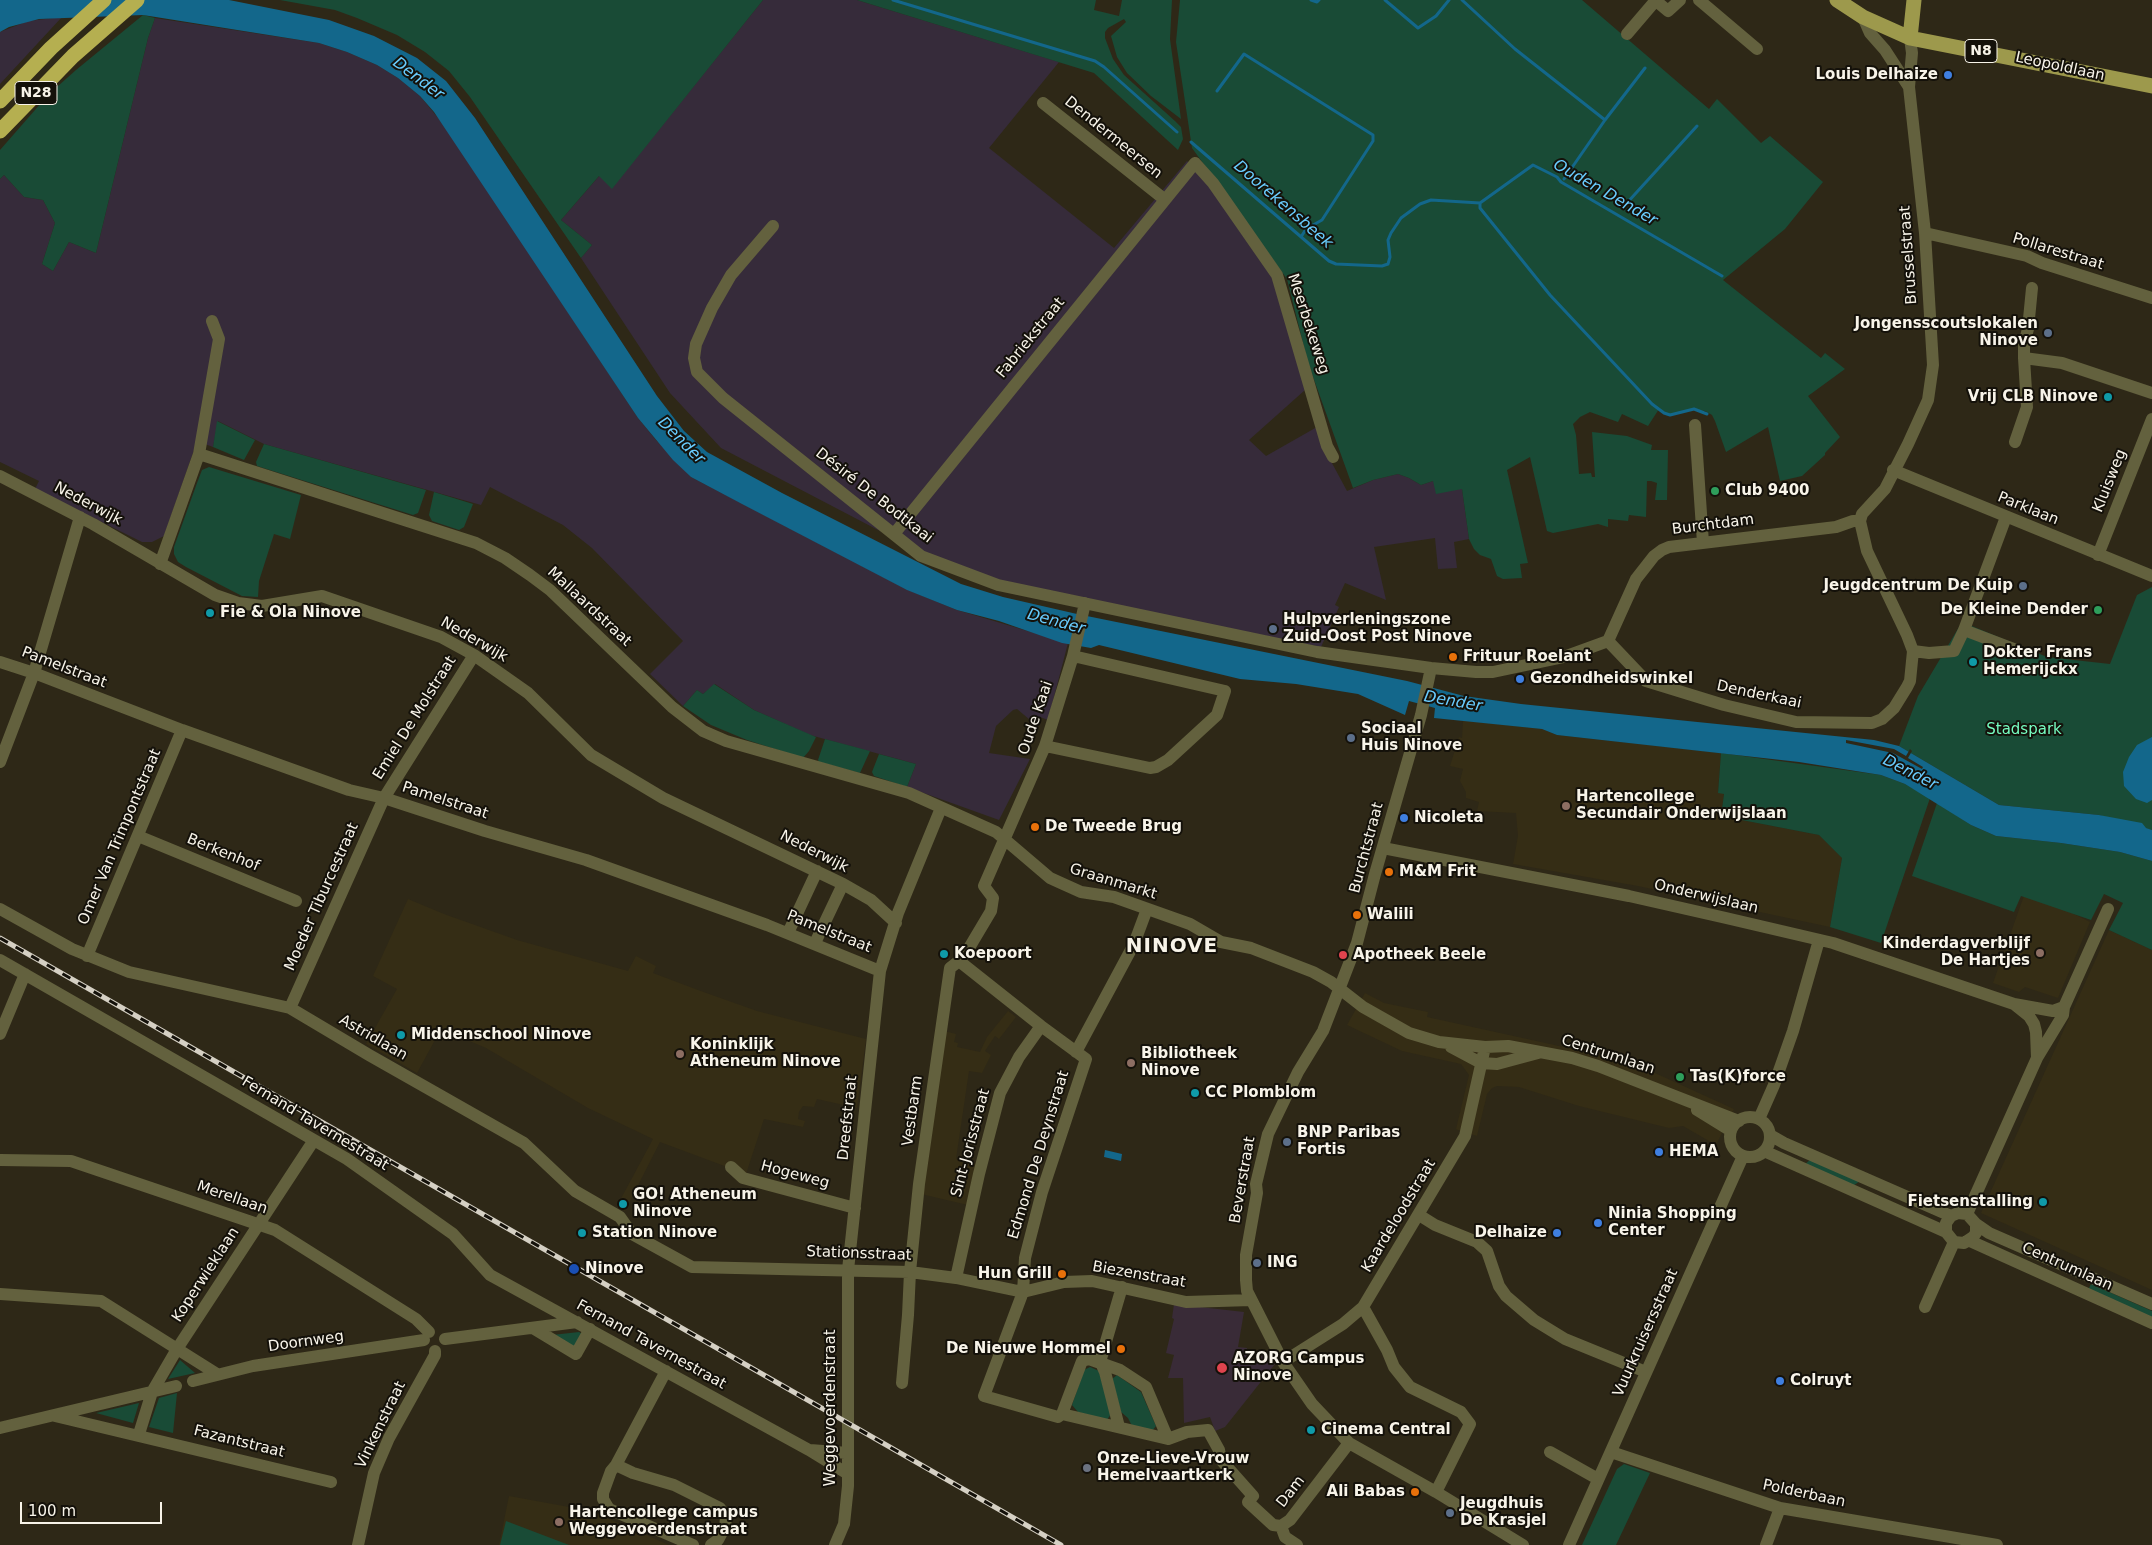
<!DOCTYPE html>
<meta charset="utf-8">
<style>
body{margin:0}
#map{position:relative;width:2152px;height:1545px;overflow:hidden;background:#2e2817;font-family:"DejaVu Sans",sans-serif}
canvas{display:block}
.scale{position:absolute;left:20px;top:1502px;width:142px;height:22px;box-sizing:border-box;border:2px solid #f8f4e9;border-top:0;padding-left:6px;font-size:15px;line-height:18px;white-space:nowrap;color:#f8f4e9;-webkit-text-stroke:4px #14110a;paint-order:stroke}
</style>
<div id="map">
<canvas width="2152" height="1545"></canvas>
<div class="scale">100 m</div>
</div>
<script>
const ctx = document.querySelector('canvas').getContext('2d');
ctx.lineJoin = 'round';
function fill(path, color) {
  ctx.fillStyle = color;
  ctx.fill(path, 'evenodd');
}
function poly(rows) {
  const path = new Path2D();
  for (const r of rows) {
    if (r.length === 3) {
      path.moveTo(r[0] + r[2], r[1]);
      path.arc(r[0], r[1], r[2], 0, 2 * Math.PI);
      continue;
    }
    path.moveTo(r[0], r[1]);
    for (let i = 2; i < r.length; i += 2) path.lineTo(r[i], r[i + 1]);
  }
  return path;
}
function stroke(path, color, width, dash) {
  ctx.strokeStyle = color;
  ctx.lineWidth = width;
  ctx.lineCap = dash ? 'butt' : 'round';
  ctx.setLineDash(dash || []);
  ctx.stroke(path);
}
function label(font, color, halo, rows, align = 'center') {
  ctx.font = font + ' "DejaVu Sans",sans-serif';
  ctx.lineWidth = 4;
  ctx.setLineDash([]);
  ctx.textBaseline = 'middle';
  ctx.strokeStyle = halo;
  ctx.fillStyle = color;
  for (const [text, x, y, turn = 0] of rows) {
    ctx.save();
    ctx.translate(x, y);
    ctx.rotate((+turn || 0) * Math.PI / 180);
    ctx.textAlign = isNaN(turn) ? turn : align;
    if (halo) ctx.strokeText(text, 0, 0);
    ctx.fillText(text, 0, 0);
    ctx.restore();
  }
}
fill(poly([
 [1463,720,1542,729,1557,735,1721,753,1718,792,1724,793,1721,816,1819,835,1842,858,1830,927,1638,886,1513,864,1518,836,1516,813,1477,811,1479,802,1466,798,1466,792,1460,781,1463,769,1450,766,1459,737,1462,738],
 [2026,890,2090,922,2058,998,2025,987,2019,992,1993,983],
 [408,899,444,914,517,940,628,971,636,956,656,966,653,973,698,990,757,1011,866,1039,857,1108,817,1099,814,1107,803,1106,799,1112,798,1119,805,1121,803,1127,764,1119,746,1174,660,1142,625,1211,617,1206,653,1139,588,1108,486,1048,441,1029,417,1073,366,1044,397,989,373,976],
 [2109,930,2152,950,2152,1290,1981,1213],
 [1365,993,1384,1003,1428,1012,1427,1017,1591,1053,1655,1073,1734,1109,1716,1145,1683,1126,1669,1128,1579,1106,1519,1087,1497,1086,1492,1088,1487,1094,1477,1136,1458,1130,1456,1129,1469,1075,1461,1064,1402,1051,1347,1025],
 [1008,1011,1016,1017,999,1039,995,1036,985,1051,991,1055,982,1073,969,1071,956,1159,977,1164,968,1205,921,1194,944,1031,956,1034,954,1042,958,1043,957,1047,980,1052,987,1037],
 [509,1496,591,1511,669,1545,499,1545]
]), '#352d15');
fill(poly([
 [763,0,857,0,1059,62,989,148,1114,248,1187,161,1205,180,1275,281,1305,390,1249,440,1266,456,1317,427,1326,452,1347,491,1373,480,1398,474,1409,478,1421,485,1433,481,1462,489,1469,539,1454,542,1457,568,1438,569,1435,538,1374,547,1386,600,1345,583,1335,605,1339,607,1321,647,1001,583,941,561,878,530,721,448,670,393,581,258,592,245,561,220,600,175,612,188],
 [62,17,0,84,0,32,28,21],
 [155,18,319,43,347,52,377,65,398,78,420,96,448,130,638,418,656,440,691,477,908,590,957,610,1068,643,1048,720,1040,717,1036,725,1017,709,1013,710,996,726,989,753,1030,759,999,820,907,787,916,764,810,735,754,710,715,684,703,694,697,690,683,706,650,674,683,641,592,548,563,525,490,487,481,505,264,444,218,421,213,447,202,443,194,450,164,536,152,542,142,542,35,489,39,481,0,462,0,179,4,175,24,197,43,200,55,223,42,264,53,271,69,242,96,253,148,38]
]), '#362b3a');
fill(poly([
 [1174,1304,1244,1312,1238,1347,1247,1348,1247,1358,1252,1359,1251,1364,1253,1365,1266,1351,1275,1364,1225,1427,1215,1431,1210,1417,1184,1423,1183,1378,1168,1378,1174,1355,1166,1353,1174,1319,1172,1318]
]), '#392b37');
fill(poly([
 [280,0,763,0,612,189,599,176,561,220,592,245,581,258,470,97,449,71,425,52,397,35,357,18,335,10],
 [857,0,1096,0,1094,10,1119,16,1122,0,1172,0,1170,39,1181,119,1151,96,1127,73,1117,57,1111,36,1126,22,1124,19,1108,28,1105,32,1105,38,1113,59,1124,75,1175,121,1181,127,1183,139,1178,150,1094,73],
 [1180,0,1582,0,1709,109,1717,99,1761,143,1770,136,1823,182,1785,229,1723,280,1821,358,1825,353,1845,369,1808,396,1840,437,1825,453,1825,455,1802,476,1780,481,1768,427,1726,452,1715,421,1712,415,1705,411,1694,410,1673,415,1666,414,1659,409,1648,426,1622,414,1618,422,1590,412,1580,417,1573,424,1576,435,1579,474,1591,473,1592,477,1595,477,1592,432,1627,436,1652,445,1651,450,1668,450,1667,500,1655,500,1657,483,1651,481,1647,481,1646,517,1629,515,1628,521,1608,519,1608,527,1598,524,1553,533,1547,531,1530,457,1507,470,1528,563,1520,564,1522,578,1503,579,1497,576,1491,559,1480,555,1474,549,1469,539,1462,489,1436,494,1433,481,1421,485,1409,478,1398,474,1373,480,1353,488,1308,363,1287,279,1192,148,1176,42],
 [143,15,155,18,148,38,96,253,69,242,53,271,42,264,55,223,43,200,24,197,4,175,0,179,0,150,49,94,76,70],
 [217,421,255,440,244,460,213,447],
 [264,444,426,490,418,513,413,515,257,466,256,462],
 [209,467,301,495,290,539,274,534,259,581,258,597,242,596,186,567,178,562,174,554,174,547,197,483,202,470],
 [434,492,473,504,464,527,459,530,432,521,429,515],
 [2152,587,2152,830,2099,815,1999,805,1899,746,1918,696,1962,622,2047,657,2110,664,2137,595],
 [714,684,754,710,816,737,809,751,803,758,747,740,711,725,683,706,697,690,703,694],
 [825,739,870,751,860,773,819,762,818,760],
 [1721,753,1881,775,1905,784,1930,798,1881,943,1830,927,1842,858,1819,835,1721,816,1724,794,1718,793],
 [879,754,916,764,907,787,874,776,872,772],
 [1937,803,1971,825,1996,836,2061,843,2120,852,2152,861,2152,950,2109,930,2123,903,2104,894,2091,920,2021,896,2014,912,1912,876],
 [1811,1159,1860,1181,1853,1186,1804,1165],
 [2091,1284,2152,1311,2152,1319,2088,1290],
 [579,1332,582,1334,574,1348,552,1335],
 [180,1360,195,1373,168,1379],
 [1090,1367,1099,1371,1111,1414,1107,1420,1078,1412,1072,1405,1084,1370],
 [1117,1375,1141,1392,1156,1426,1152,1431,1132,1426,1128,1418,1121,1412,1112,1379],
 [177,1393,173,1433,149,1427,159,1398],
 [139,1403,133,1423,96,1413],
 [1624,1464,1650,1473,1616,1545,1582,1545,1617,1469],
 [506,1521,569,1545,500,1545]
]), '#194b36');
fill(poly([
 [0,0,229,0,329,20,374,36,417,58,446,81,475,118,657,396,684,431,707,452,782,493,961,584,1003,597,1077,614,1407,681,1464,696,1521,704,1874,740,1899,746,1999,805,2099,815,2142,823,2146,828,2152,830,2152,861,2120,852,2061,843,1996,836,1971,825,1905,784,1881,775,1799,762,1557,735,1542,729,1434,718,1435,708,1409,701,1405,715,1358,694,1296,684,1240,679,1099,645,1091,648,1062,643,999,621,957,610,907,590,742,504,691,477,673,460,638,418,434,112,420,96,398,78,377,65,347,52,319,43,143,15,39,19,9,27,0,32],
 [2152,737,2152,800,2147,803,2136,799,2124,786,2123,772,2129,757,2137,745],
 [1105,1150,1122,1154,1121,1161,1104,1157]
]), '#13678b');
fill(poly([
 [1846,740,1894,749,1906,756,1910,749,1912,751,1908,758,1923,767,1922,769,1893,753,1846,743]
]), '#2e2817');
stroke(poly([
 [893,0,1095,61,1104,67,1177,132],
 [1311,0,1317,2,1319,0],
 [1385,0,1418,28,1436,16,1449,0],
 [1462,0,1515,49,1605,120],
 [1217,91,1244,54,1373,135,1373,141,1322,220,1306,229,1301,237],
 [1191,142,1329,261,1336,264,1382,266,1388,264,1390,257,1388,240,1391,233,1401,218,1420,204,1431,200,1480,203,1533,165,1557,177,1561,182,1722,276],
 [1564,179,1605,120,1645,68],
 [1480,203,1480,208,1550,295,1652,404,1664,413,1670,415,1694,409,1707,414],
 [1626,204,1697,126]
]), '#13678b', 3);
stroke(poly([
 [1655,0,1668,11,1680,0],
 [1699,0,1757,49],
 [1863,17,1870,33,1885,50,1909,87],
 [1627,34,1656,0],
 [1043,103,1164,199],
 [773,226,731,275,712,308,696,344,694,358,697,372,723,398,921,556,998,585,1317,652,1431,668,1476,672,1493,672,1564,657,1608,641,1636,579,1654,556,1662,550,1669,547,1836,527,1853,521,1860,521],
 [1925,233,2027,256,2042,263,2152,298],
 [2024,358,2024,344,2028,329,2032,288],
 [1695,425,1703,543],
 [2015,442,2027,407,2024,358,2062,363,2152,393],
 [199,454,219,339,212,321],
 [1893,470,2152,576],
 [0,476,93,524,215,595,238,603,262,606,322,596,441,637,474,655,528,693,591,755,663,798,843,884,871,900,896,923],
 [1860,521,1862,514,1885,489,1908,444,1928,400,1933,365,1925,233,1909,87,1912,53,1910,38],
 [894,534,1195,163,1213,183,1277,275,1327,446,1333,457],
 [2098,555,2152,419],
 [160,564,199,454,476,543,505,558,530,575,550,590,672,707,703,731,726,741,909,793,996,832,1050,878,1061,883,1081,892,1114,897,1190,924,1221,942,1251,948,1313,972,1331,982,1363,1007,1409,1033,1439,1042,1485,1047,1508,1046,1572,1058,1598,1066,1739,1121],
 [1964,630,2014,649],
 [1608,641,1646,681,1724,705,1796,722,1872,723,1882,719,1894,708,1907,687,1910,681,1913,651,1907,635,1867,551,1860,521],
 [1913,651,1929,653,1954,651,1964,630,2006,517],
 [0,662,34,673,182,730,349,790,384,798,485,831,586,860,767,925,880,971],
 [1431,668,1421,715,1375,874,1357,943,1323,1031,1298,1072,1268,1134,1256,1184,1257,1193,1246,1255,1246,1280,1247,1291,1283,1362,1312,1404,1349,1443,1436,1492,1523,1545],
 [1045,746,1150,768,1156,767,1168,760,1217,715,1225,691,1073,656],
 [0,762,34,673,80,517],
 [138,836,296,901],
 [1383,848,1629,896,1726,918,1833,943,2014,1004,2053,1011,2064,1007],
 [0,909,72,949,129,972,290,1008,369,1055,524,1143,575,1191,620,1217,632,1234,692,1267,910,1272,956,1278,1023,1292,1064,1282,1092,1281,1186,1302,1251,1300],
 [788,933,817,871],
 [815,943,843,884],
 [87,956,182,730],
 [0,960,347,1159,453,1234,490,1275,809,1450,848,1474],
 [959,961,1041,1026,1086,1059,1042,1192,1025,1258,1023,1292,984,1396,1058,1417,1062,1414],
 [290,1008,384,798,474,655],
 [0,1034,25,974],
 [1451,1047,1481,1063,1497,1064,1538,1053],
 [1076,1052,1134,944,1147,909],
 [2037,1058,2063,1015,2064,1007,2108,909],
 [1697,1110,1731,1131],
 [1750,1137,20],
 [1759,1119,1774,1085,1793,1031,1819,940],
 [1770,1135,1784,1143,1951,1216],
 [1764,1151,1946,1232],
 [0,1160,71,1161,275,1230,416,1319,429,1332],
 [731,1167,743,1178,855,1208],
 [1967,1214,2037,1058,2036,1032,2034,1024,2029,1016,2014,1004],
 [1419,1215,1435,1225,1477,1242,1487,1251,1499,1286,1506,1296,1534,1320,1565,1339,1646,1372],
 [1976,1224,1976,1233,1973,1237,1964,1243,1954,1242,1946,1232,1946,1223,1951,1216,1958,1213,1967,1214,1976,1224,1989,1233,2152,1304],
 [1970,1241,2152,1323],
 [956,1278,979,1174,1000,1093,1019,1057,1041,1026],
 [0,1294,101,1301,217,1374],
 [1363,1307,1387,1350,1394,1367,1410,1387,1461,1412,1470,1424,1436,1492],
 [1925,1307,1954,1242],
 [533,1328,576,1354,590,1329],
 [445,1339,577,1322],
 [1100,1362,1122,1287],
 [1283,1362,1343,1324,1363,1307,1465,1136,1485,1047],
 [1101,1363,1105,1372,1119,1427],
 [666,1371,616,1465,611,1471,603,1493,603,1499,609,1509,693,1545],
 [193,1381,253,1366,424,1340],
 [902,1383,908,1315,910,1272,919,1184,950,968,959,961,969,948,991,911,993,898,984,886,1045,746,1073,656,1085,603],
 [1062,1414,1168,1439,1187,1432,1208,1430,1219,1450,1221,1460,1253,1496,1248,1502,1273,1525,1281,1526,1290,1520,1349,1443],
 [1062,1414,1082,1361,1089,1359,1120,1370,1146,1387,1168,1439],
 [55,1416,331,1482],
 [0,1428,176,1386],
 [139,1434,152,1392,177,1349,314,1140],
 [810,1450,848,1453],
 [1550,1452,1598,1479],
 [1611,1452,1780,1508,1997,1545],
 [616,1465,633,1473,674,1485,720,1508,726,1518,725,1527,718,1540,711,1545],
 [1281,1526,1285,1537,1297,1545],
 [358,1545,374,1473,389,1438,435,1355,435,1351],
 [835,1545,844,1524,848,1486,848,1270,880,971,898,913,941,808],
 [1569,1545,1743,1156],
 [1766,1545,1780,1508]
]), '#63613e', 12);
stroke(poly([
 [1837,0,1863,17,1910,38,2152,86],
 [1910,38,1914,0]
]), '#9d994c', 15);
stroke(poly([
 [0,101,51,48,104,0],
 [0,131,73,56,137,0]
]), '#b5af50', 15);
const rail = poly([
 [0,938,1061,1545]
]);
stroke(rail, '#d5d0c4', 5);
stroke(rail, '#14110a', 3, [9]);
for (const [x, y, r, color] of [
 [1948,75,5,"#3f7fe0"],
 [2048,333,5,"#5c6f8a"],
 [2108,397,5,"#0f9aa8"],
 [1715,491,5,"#2e9e5b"],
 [2023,586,5,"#5c6f8a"],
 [2098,610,5,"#2e9e5b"],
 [210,613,5,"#0f9aa8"],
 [1273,629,5,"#5c6f8a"],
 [1453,657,5,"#e8710a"],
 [1973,662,5,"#0f9aa8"],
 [1520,679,5,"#3f7fe0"],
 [1351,738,5,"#5c6f8a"],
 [1566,806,5,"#8d6e63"],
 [1404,818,5,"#3f7fe0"],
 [1035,827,5,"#e8710a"],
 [1389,872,5,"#e8710a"],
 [1357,915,5,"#e8710a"],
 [2040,953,5,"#8d6e63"],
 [944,954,5,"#0f9aa8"],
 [1343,955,5,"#e0444e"],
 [401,1035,5,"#0f9aa8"],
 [680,1054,5,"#8d6e63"],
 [1131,1063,5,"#8d6e63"],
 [1680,1077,5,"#2e9e5b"],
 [1195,1093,5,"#0f9aa8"],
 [1287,1142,5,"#5c6f8a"],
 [1659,1152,5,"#3f7fe0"],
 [2043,1202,5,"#0f9aa8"],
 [623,1204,5,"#0f9aa8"],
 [1598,1223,5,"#3f7fe0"],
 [582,1233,5,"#0f9aa8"],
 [1557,1233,5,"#3f7fe0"],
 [1257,1263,5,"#5c6f8a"],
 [574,1269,6,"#1a4fb4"],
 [1062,1274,5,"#e8710a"],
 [1121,1349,5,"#e8710a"],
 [1222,1368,6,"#e0444e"],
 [1780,1381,5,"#3f7fe0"],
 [1311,1430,5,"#0f9aa8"],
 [1087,1468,5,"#6b7280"],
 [1415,1492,5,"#e8710a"],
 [1450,1513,5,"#5c6f8a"],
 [559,1522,5,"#8d6e63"]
]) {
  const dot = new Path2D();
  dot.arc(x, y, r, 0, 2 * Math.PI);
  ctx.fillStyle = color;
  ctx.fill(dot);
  stroke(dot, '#14110a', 2);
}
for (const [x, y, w] of [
 [1981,51,32],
 [36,93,42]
]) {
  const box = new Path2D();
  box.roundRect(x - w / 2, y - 11.5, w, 23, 4);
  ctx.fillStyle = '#14110a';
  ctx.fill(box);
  stroke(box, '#f8f4e9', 1);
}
label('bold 14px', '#f8f4e9', null, [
 ["N8",1981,51],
 ["N28",36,93]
]);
label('15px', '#f8f4e9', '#14110a', [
 ["Leopoldlaan",2060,67,12],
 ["Dendermeersen",1113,138,39],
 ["Pollarestraat",2058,252,17],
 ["Brusselstraat",1909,255,-94],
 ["Meerbekeweg",1308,324,72],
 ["Fabriekstraat",1031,338,-51],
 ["Kluisweg",2110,481,-68],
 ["Désiré De Bodtkaai",874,496,38],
 ["Nederwijk",88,504,28],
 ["Parklaan",2028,509,22],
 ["Burchtdam",1713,525,-7],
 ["Mallaardstraat",589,607,43],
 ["Nederwijk",474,640,30],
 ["Pamelstraat",64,668,21],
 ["Denderkaai",1759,695,12],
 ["Emiel De Molstraat",415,718,-58],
 ["Oude Kaai",1036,718,-71],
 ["Pamelstraat",445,801,18],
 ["Omer Van Trimpontstraat",120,837,-67],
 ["Burchtstraat",1367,848,-75],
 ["Nederwijk",814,852,27],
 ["Berkenhof",223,853,22],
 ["Graanmarkt",1113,882,17],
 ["Moeder Tiburcestraat",322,897,-66],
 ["Onderwijslaan",1706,897,13],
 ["Pamelstraat",829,932,22],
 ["Astridlaan",373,1038,30],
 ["Centrumlaan",1608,1055,18],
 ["Vestbarm",913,1111,-82],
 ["Dreefstraat",848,1118,-84],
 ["Fernand Tavernestraat",315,1124,31],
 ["Sint-Jorisstraat",971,1143,-75],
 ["Edmond De Deynstraat",1039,1155,-73],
 ["Hogeweg",795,1175,15],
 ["Beverstraat",1243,1180,-80],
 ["Merellaan",232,1198,19],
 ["Kaardeloodstraat",1399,1216,-59],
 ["Stationsstraat",859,1254,2],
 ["Centrumlaan",2067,1267,24],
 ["Koperwieklaan",206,1275,-57],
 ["Biezenstraat",1139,1275,10],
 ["Vuurkruisersstraat",1646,1333,-66],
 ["Doornweg",306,1342,-8],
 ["Fernand Tavernestraat",651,1345,29],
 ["Weggevoerdenstraat",831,1408,-90],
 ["Vinkenstraat",381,1425,-64],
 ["Fazantstraat",239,1442,14],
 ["Dam",1291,1492,-52],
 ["Polderbaan",1804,1494,12]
]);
label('bold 15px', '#f8f4e9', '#14110a', [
 ["Louis Delhaize",1938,75,"right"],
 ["Jongensscoutslokalen",2038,324,"right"],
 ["Ninove",2038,341,"right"],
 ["Vrij CLB Ninove",2098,397,"right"],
 ["Club 9400",1725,491],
 ["Jeugdcentrum De Kuip",2013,586,"right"],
 ["De Kleine Dender",2088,610,"right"],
 ["Fie & Ola Ninove",220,613],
 ["Hulpverleningszone",1283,620],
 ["Zuid-Oost Post Ninove",1283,637],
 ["Dokter Frans",1983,653],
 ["Hemerijckx",1983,670],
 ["Frituur Roelant",1463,657],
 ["Gezondheidswinkel",1530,679],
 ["Sociaal",1361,729],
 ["Huis Ninove",1361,746],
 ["Hartencollege",1576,797],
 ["Secundair Onderwijslaan",1576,814],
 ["Nicoleta",1414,818],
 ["De Tweede Brug",1045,827],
 ["M&M Frit",1399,872],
 ["Walili",1367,915],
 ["Kinderdagverblijf",2030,944,"right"],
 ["De Hartjes",2030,961,"right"],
 ["Koepoort",954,954],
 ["Apotheek Beele",1353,955],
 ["Middenschool Ninove",411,1035],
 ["Koninklijk",690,1045],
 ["Atheneum Ninove",690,1062],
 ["Bibliotheek",1141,1054],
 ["Ninove",1141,1071],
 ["Tas(K)force",1690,1077],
 ["CC Plomblom",1205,1093],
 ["BNP Paribas",1297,1133],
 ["Fortis",1297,1150],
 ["HEMA",1669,1152],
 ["GO! Atheneum",633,1195],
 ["Ninove",633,1212],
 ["Fietsenstalling",2033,1202,"right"],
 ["Ninia Shopping",1608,1214],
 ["Center",1608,1231],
 ["Station Ninove",592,1233],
 ["Delhaize",1547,1233,"right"],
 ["ING",1267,1263],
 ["Ninove",585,1269],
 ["Hun Grill",1052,1274,"right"],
 ["De Nieuwe Hommel",1111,1349,"right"],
 ["AZORG Campus",1233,1359],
 ["Ninove",1233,1376],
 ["Colruyt",1790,1381],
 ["Cinema Central",1321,1430],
 ["Onze-Lieve-Vrouw",1097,1459],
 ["Hemelvaartkerk",1097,1476],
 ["Ali Babas",1405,1492,"right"],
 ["Jeugdhuis",1460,1504],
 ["De Krasjel",1460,1521],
 ["Hartencollege campus",569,1513],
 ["Weggevoerdenstraat",569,1530]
], 'left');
label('15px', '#76fdc1', '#14110a', [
 ["Stadspark",2024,730]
]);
label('italic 16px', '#69ccfe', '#14110a', [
 ["Dender",418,79,37],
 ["Ouden Dender",1605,193,30],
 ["Doorekensbeek",1283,205,41],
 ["Dender",681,441,45],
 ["Dender",1056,622,15],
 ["Dender",1453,702,10],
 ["Dender",1910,773,27]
]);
ctx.letterSpacing = '1px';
label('bold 20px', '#f8f4e9', '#14110a', [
 ["NINOVE",1172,947]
]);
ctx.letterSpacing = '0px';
</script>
